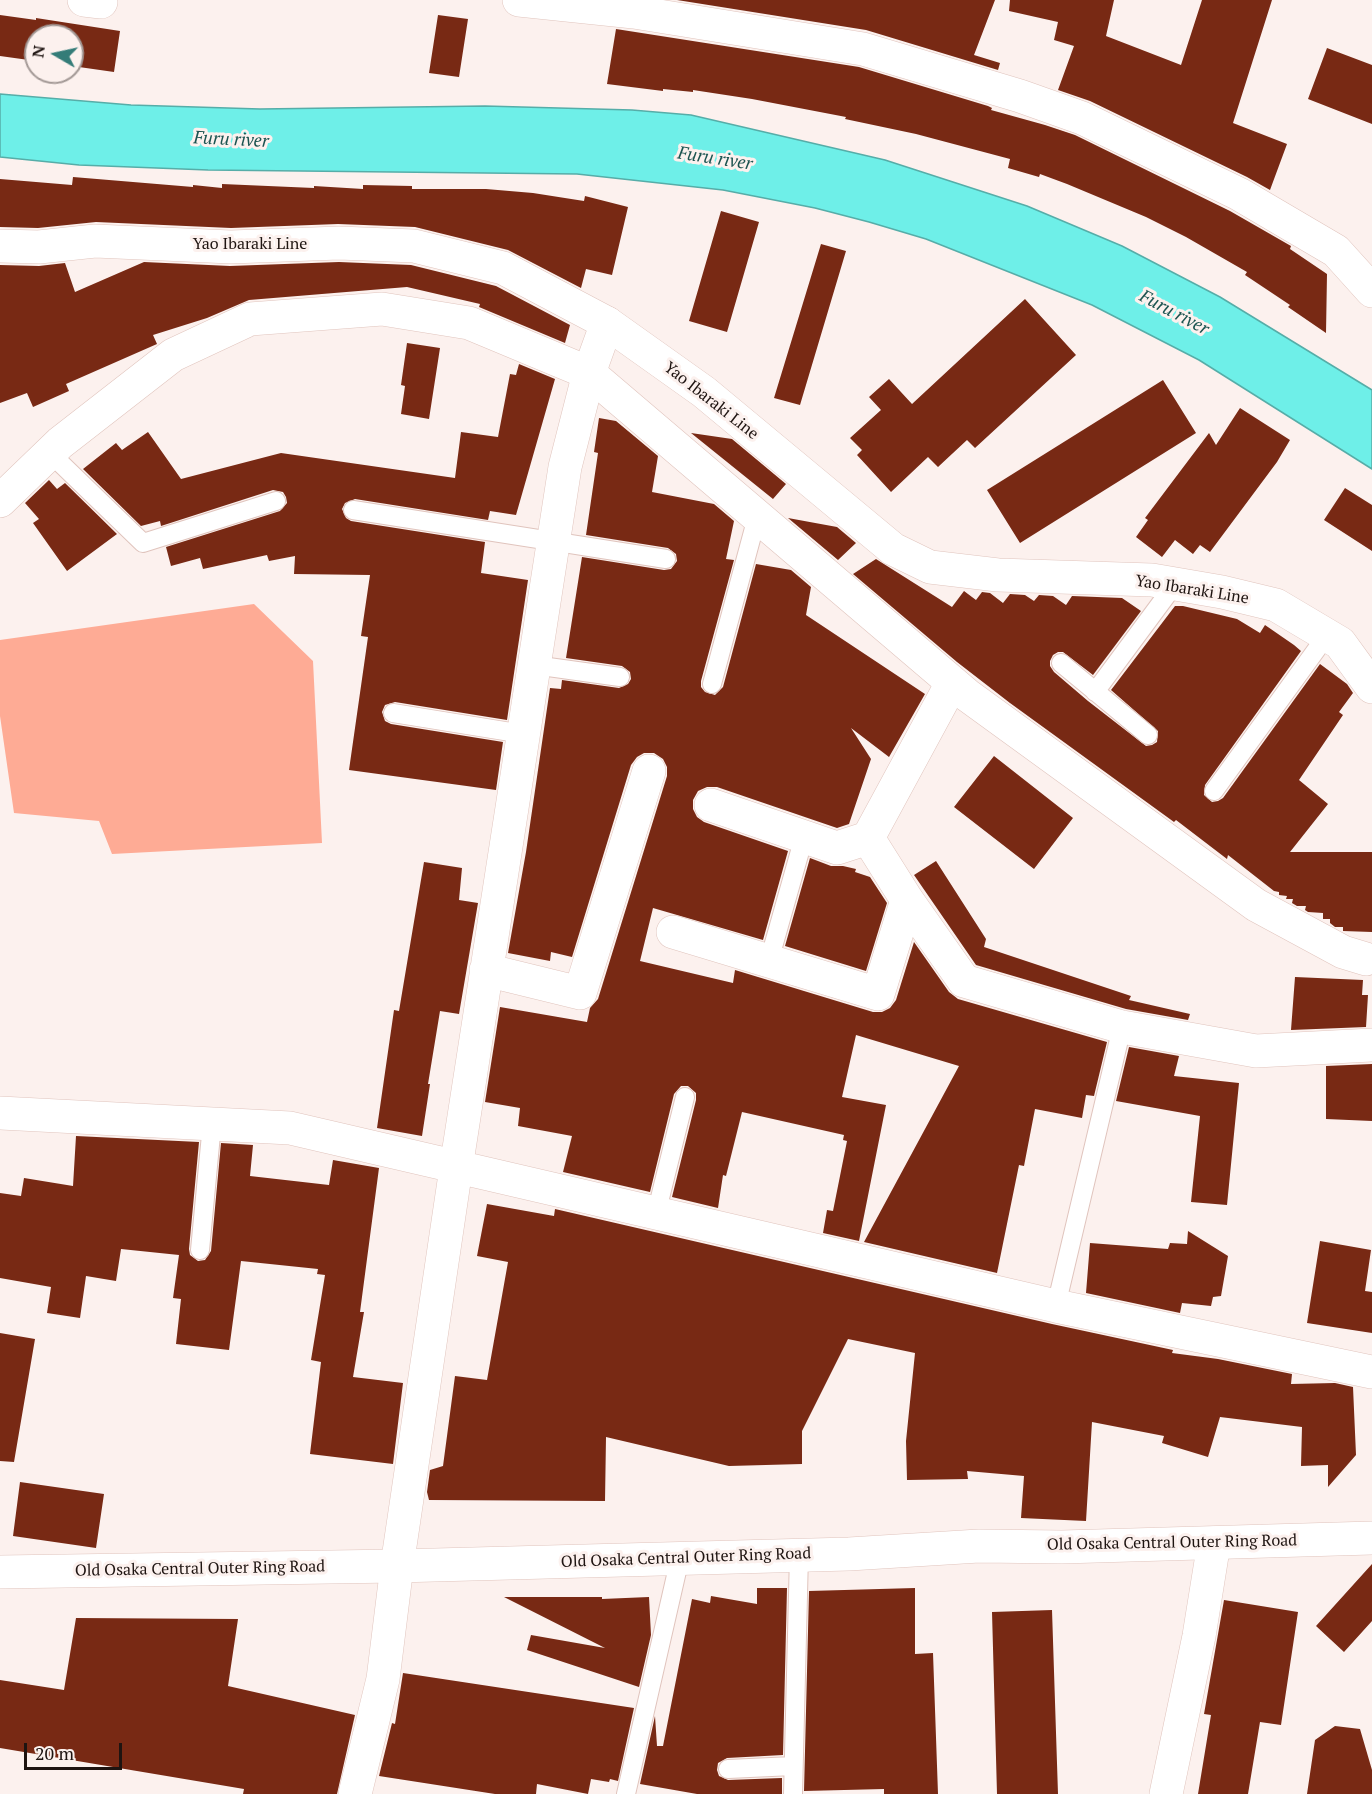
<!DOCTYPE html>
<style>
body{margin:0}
#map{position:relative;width:1372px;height:1794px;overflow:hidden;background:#fcf1ee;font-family:"PT Serif",serif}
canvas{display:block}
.north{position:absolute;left:24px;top:24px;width:60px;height:60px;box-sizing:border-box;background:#fcf1ee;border:2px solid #a39996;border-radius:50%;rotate:279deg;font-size:16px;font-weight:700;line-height:24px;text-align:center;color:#1e1411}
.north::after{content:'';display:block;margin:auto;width:21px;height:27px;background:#347c78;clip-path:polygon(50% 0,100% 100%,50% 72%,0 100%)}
.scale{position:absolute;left:24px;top:1743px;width:98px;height:27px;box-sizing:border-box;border:3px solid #1e1411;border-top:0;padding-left:8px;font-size:18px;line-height:21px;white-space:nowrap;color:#1e1411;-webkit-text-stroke:4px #fcf1ee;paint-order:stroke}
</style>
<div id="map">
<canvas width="1372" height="1794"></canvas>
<div class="north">N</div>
<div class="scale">20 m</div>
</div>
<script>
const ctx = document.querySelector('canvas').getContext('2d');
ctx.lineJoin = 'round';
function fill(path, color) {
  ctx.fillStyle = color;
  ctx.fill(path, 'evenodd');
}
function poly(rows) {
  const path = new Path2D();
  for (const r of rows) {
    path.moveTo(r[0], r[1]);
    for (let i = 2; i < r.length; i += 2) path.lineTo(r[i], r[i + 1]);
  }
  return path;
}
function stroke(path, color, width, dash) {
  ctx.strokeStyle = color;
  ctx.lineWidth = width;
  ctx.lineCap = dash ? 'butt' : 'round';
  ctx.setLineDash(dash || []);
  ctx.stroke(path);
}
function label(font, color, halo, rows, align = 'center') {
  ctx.font = font + ' "PT Serif",serif';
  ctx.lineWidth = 6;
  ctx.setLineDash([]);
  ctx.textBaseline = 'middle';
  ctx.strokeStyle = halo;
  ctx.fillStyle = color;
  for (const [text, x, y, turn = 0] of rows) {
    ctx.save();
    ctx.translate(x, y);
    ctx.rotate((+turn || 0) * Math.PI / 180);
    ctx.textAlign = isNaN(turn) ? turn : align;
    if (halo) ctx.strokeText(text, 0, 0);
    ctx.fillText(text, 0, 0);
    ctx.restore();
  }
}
fill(poly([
 [254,604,313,661,322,843,112,854,99,821,14,813,0,716,0,640]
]), '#feab95');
const water = poly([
 [0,94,131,105,260,109,485,106,632,110,691,115,885,160,1027,206,1122,246,1220,297,1372,390,1372,469,1199,360,1092,305,926,239,869,222,815,208,723,190,577,174,208,170,79,165,0,157,0,94]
]);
fill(water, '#6eefe8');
stroke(water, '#56ada8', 1.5);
fill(poly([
 [677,0,995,0,974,55,1000,63,998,70,866,30],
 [1010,0,1114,0,1106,36,1181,65,1202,0,1272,0,1233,123,1287,144,1270,190,1247,177,1090,101,1058,90,1074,46,1054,40,1058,22,1009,11],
 [0,15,36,20,36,18,120,31,114,72,72,66,72,36,36,36,36,61,0,56],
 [438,15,468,19,459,77,429,73],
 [616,29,859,67,988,106,992,108,991,110,1045,125,1075,135,1230,211,1291,246,1290,249,1327,274,1326,333,1288,307,1290,305,1245,275,1247,272,1186,237,1146,217,1067,184,1040,174,1039,177,1008,168,1010,159,916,134,845,119,846,117,752,99,693,90,693,92,663,89,663,91,607,84],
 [1327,48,1372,65,1372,124,1308,99],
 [73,177,193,187,193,185,222,188,222,184,314,188,314,186,363,189,363,185,412,186,412,189,486,189,533,193,584,201,585,196,628,207,612,275,586,269,581,288,508,250,415,227,338,224,231,228,96,222,38,228,0,227,0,179,72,185],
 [721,211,759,222,727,332,689,321],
 [821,244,846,251,800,405,774,398],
 [144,262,230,266,339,262,411,265,496,286,570,325,565,343,479,307,480,304,407,287,249,300,207,318,153,335,157,344,66,384,69,391,33,407,27,393,0,403,0,265,39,266,65,263,75,292],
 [1025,299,1076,355,975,448,967,440,938,467,928,457,891,492,857,455,862,450,850,438,881,410,869,397,889,379,912,404],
 [407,343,440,348,429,419,401,414,405,386,401,385],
 [519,364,555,379,516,515,490,511,488,520,355,499,345,503,342,509,346,518,351,521,485,542,481,573,528,580,507,720,395,702,385,705,382,712,385,721,391,724,503,742,496,790,349,770,368,637,361,636,370,575,294,574,295,556,269,561,267,555,203,569,200,558,171,566,166,547,280,511,287,503,286,497,283,492,273,490,161,526,160,521,141,526,83,469,116,443,122,450,148,432,181,479,281,453,455,478,461,432,498,437,510,374,516,375],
 [1163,380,1196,433,1020,543,987,490],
 [1240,408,1290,440,1277,462,1210,552,1200,545,1193,554,1175,540,1162,557,1136,537,1148,520,1145,518,1209,433,1216,445],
 [599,418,616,421,658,456,652,492,714,504,734,521,726,559,734,560,701,681,701,687,705,692,715,695,723,687,756,564,791,570,811,587,806,615,925,694,889,757,851,728,871,759,849,824,837,828,717,787,707,787,698,791,693,800,693,809,697,817,704,822,788,851,763,940,653,908,640,961,733,983,735,970,873,1012,882,1012,890,1008,896,1000,914,942,949,992,958,999,1107,1042,1094,1096,1086,1095,1082,1118,1035,1109,1024,1166,1019,1165,997,1273,864,1242,959,1066,856,1035,842,1097,886,1105,859,1241,823,1233,827,1210,833,1211,847,1141,843,1140,844,1135,742,1112,726,1176,723,1175,718,1208,672,1197,696,1100,696,1093,688,1086,681,1086,674,1094,650,1192,563,1172,572,1136,518,1126,520,1108,485,1102,500,1007,587,1022,590,1008,598,999,667,776,667,767,663,759,654,753,644,753,637,757,631,765,572,957,551,952,550,961,508,953,526,852,550,688,561,689,562,680,619,688,628,684,631,679,630,672,622,666,566,658,582,557,664,570,671,569,677,561,676,554,668,548,586,535,598,453,594,452],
 [691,433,732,439,786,484,773,499],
 [49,480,57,489,65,483,117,534,67,571,33,523,39,519,25,503],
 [1345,488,1372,505,1372,551,1324,520],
 [788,518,837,527,856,543,838,560],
 [876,559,952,607,964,591,976,600,982,592,990,593,1003,603,1010,594,1025,595,1034,601,1039,595,1053,596,1066,605,1072,596,1122,598,1141,611,1093,675,1063,652,1058,652,1053,655,1050,661,1050,666,1054,672,1088,701,1146,746,1152,745,1157,742,1158,731,1111,690,1175,606,1183,606,1237,619,1260,633,1265,625,1294,645,1301,651,1205,785,1204,795,1212,802,1218,801,1223,798,1320,664,1347,684,1353,693,1339,712,1343,715,1299,780,1328,804,1290,852,1372,852,1372,932,1343,931,1343,927,1335,927,1330,923,1330,919,1323,919,1323,913,1308,912,1305,910,1306,906,1297,906,1292,903,1293,899,1286,899,1287,896,1279,895,1279,892,1274,891,1228,855,1227,859,1176,820,1174,822,1010,703,957,662,853,574],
 [994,756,1073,818,1034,869,954,807],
 [810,858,831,866,843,866,856,869,855,872,870,877,887,903,866,971,785,946],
 [936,861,986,939,984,947,1131,996,1129,1000,1190,1014,1188,1020,1126,1009,976,965,914,875],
 [424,862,462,868,459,900,478,903,459,1014,440,1011,428,1084,430,1084,422,1136,377,1128,394,1010,399,1011],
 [1295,977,1363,980,1362,995,1368,995,1366,1027,1291,1030],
 [1129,1047,1179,1056,1174,1076,1239,1083,1227,1205,1191,1202,1200,1116,1116,1101],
 [1372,1064,1372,1121,1326,1119,1326,1066],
 [76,1136,199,1142,189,1249,190,1255,198,1261,205,1260,211,1251,221,1143,253,1145,250,1176,329,1185,333,1160,379,1168,360,1312,364,1312,353,1377,403,1383,393,1464,310,1454,321,1362,311,1360,325,1275,317,1274,318,1269,241,1261,229,1350,176,1344,181,1299,173,1298,179,1255,121,1249,116,1281,86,1276,80,1318,47,1313,51,1287,0,1278,0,1193,21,1196,24,1178,73,1186],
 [487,1204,554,1216,555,1209,1052,1324,1173,1350,1172,1353,1218,1359,1292,1374,1291,1384,1335,1383,1353,1387,1356,1455,1328,1487,1328,1465,1301,1466,1302,1427,1220,1417,1208,1457,1162,1443,1164,1436,1092,1422,1086,1521,1021,1518,1024,1476,967,1471,968,1479,907,1480,906,1441,915,1353,848,1339,802,1431,802,1464,729,1466,606,1437,605,1501,429,1500,427,1492,430,1470,443,1466,455,1376,487,1380,508,1262,477,1256],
 [1188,1231,1228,1256,1221,1296,1213,1297,1211,1306,1182,1303,1180,1313,1086,1293,1090,1243,1168,1249,1170,1243,1187,1244],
 [1320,1241,1371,1250,1365,1291,1372,1292,1372,1333,1307,1323],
 [0,1333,35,1339,14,1462,0,1461],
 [20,1482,104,1494,96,1548,13,1536],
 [1372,1564,1372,1621,1344,1652,1316,1626],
 [757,1588,787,1588,783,1755,727,1758,718,1763,717,1770,719,1776,728,1780,782,1778,782,1794,697,1794,640,1784,655,1716,657,1746,663,1746,692,1599,710,1603,711,1596,757,1604],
 [915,1588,915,1654,933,1653,938,1794,884,1794,884,1789,804,1791,809,1591],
 [504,1597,602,1597,602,1599,649,1597,651,1635,639,1687,527,1650,531,1635,605,1648],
 [1224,1600,1298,1612,1281,1725,1260,1722,1248,1794,1198,1794,1211,1715,1204,1714],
 [1052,1610,1058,1794,997,1794,992,1612],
 [76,1618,238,1619,228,1686,355,1715,337,1794,243,1794,244,1789,0,1748,0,1680,64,1690],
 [403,1673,634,1708,618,1781,610,1779,609,1782,591,1779,588,1794,537,1784,536,1794,495,1794,379,1776,392,1723,395,1724],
 [1335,1726,1360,1729,1372,1770,1372,1794,1307,1794,1315,1740]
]), '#782914');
const lane = poly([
 [50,453,143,543,276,501],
 [353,510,666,559],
 [1061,663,1148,735],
 [534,665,620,677],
 [712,684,757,517],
 [1095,692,1175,584],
 [393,713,523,734],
 [1214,791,1327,635],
 [769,961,804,837],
 [656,1214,685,1097],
 [200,1250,212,1124],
 [1056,1306,1122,1027],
 [728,1769,793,1766],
 [626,1794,680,1558],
 [793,1794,799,1555]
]);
const street = poly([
 [84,0,101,2],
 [519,0,634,12,863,49,1020,96,1082,118,1239,194,1336,251,1372,291],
 [952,683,868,838,907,900,964,981,1122,1027,1256,1051,1372,1045],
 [711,805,837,848,868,838],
 [673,932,878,994,907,900],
 [486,970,580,993,649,771],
 [0,1113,290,1128,1056,1306,1372,1372],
 [355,1794,383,1679,397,1566,456,1168,565,467,589,373,607,323],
 [1166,1794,1199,1636,1214,1543]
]);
const secondary = poly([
 [0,501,60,443,173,355,250,319,382,309,469,323,589,373,967,695,1256,905,1343,952,1366,959]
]);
const primary = poly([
 [0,246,39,247,95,241,231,247,339,243,414,246,503,268,607,323,704,392,893,549,930,567,998,575,1152,580,1222,592,1276,605,1340,643,1372,687],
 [0,1572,397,1566,849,1554,979,1546,1062,1547,1372,1538]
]);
stroke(lane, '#e0c4bd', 20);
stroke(street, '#e0c4bd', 34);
stroke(secondary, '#e0c4bd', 34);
stroke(primary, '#e0c4bd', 34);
stroke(lane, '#fff', 18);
stroke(street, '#fff', 33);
stroke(secondary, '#fff', 33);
stroke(primary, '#fff', 33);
label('16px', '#1e1411', '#fcf1ee', [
 ["Yao Ibaraki Line",250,244],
 ["Yao Ibaraki Line",711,401,38],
 ["Yao Ibaraki Line",1192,590,9],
 ["Old Osaka Central Outer Ring Road",1172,1543,-1],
 ["Old Osaka Central Outer Ring Road",686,1558,-2],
 ["Old Osaka Central Outer Ring Road",200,1569,-1]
]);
label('italic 18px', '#1c5451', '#fcf1ee', [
 ["Furu river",231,140,3],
 ["Furu river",715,159,9],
 ["Furu river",1174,313,28]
]);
</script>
